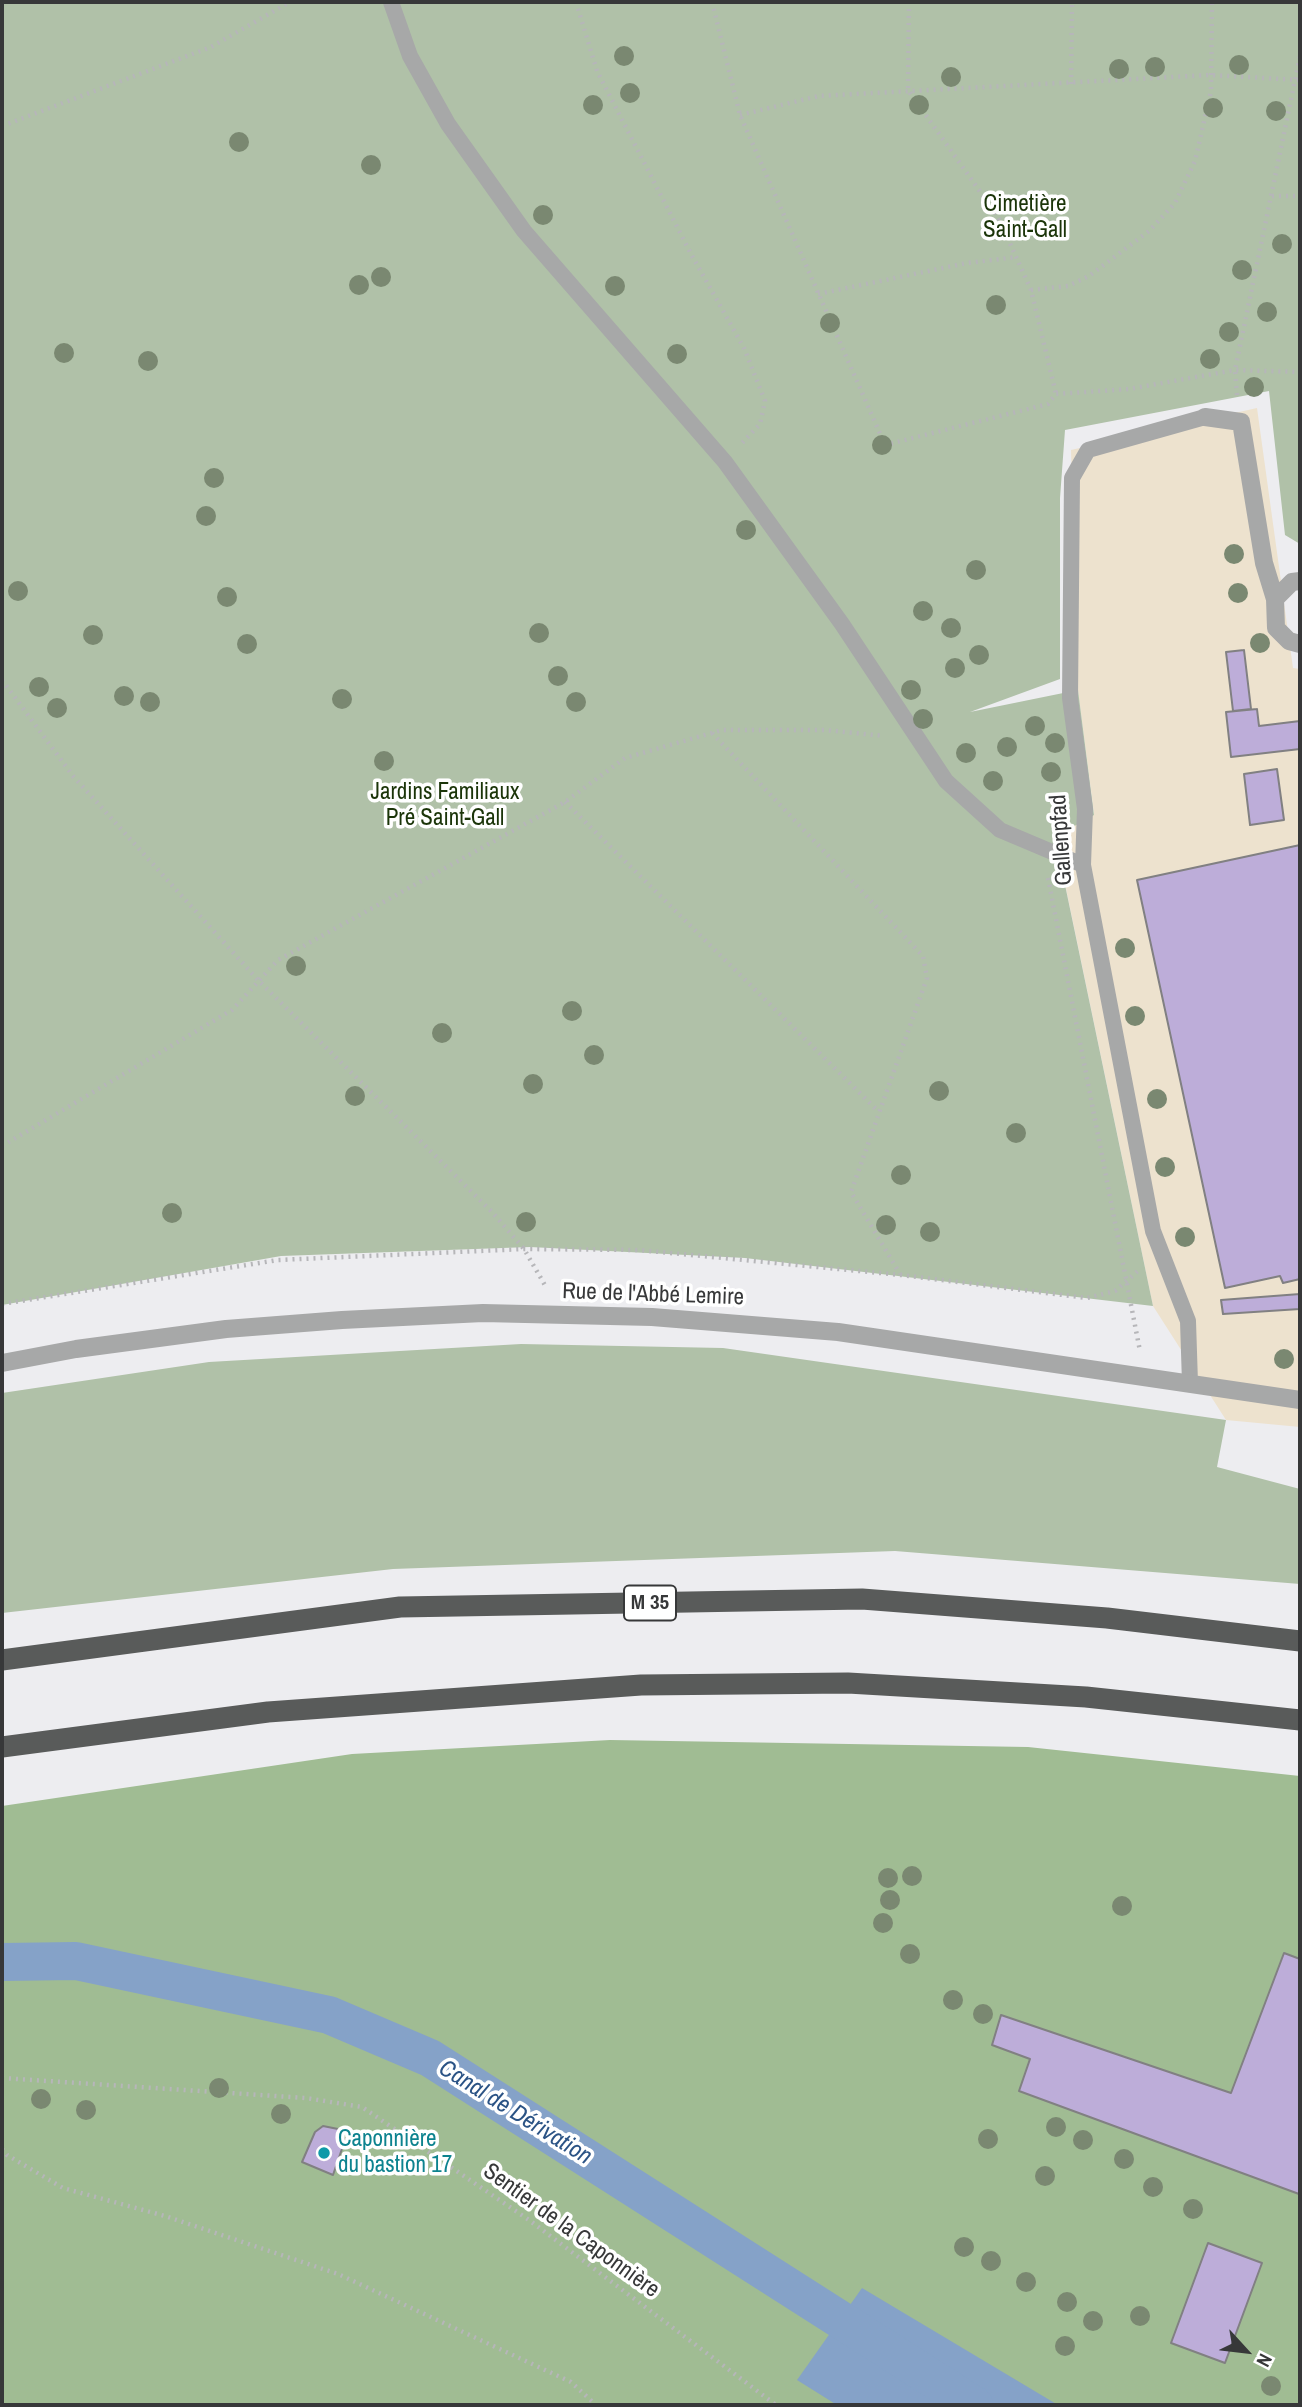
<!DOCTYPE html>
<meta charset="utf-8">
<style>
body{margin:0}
#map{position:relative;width:1302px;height:2407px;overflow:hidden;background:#ededf0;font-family:"Archivo Narrow",sans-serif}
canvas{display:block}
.frame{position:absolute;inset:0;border:4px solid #373839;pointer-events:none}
.north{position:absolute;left:1211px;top:2316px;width:70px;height:70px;-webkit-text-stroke:5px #fff;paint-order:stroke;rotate:117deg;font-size:19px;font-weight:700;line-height:28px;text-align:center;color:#373839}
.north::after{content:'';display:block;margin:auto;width:24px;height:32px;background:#373839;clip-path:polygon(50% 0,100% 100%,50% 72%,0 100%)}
</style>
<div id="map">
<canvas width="1302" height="2407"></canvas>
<div class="frame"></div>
<div class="north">N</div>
</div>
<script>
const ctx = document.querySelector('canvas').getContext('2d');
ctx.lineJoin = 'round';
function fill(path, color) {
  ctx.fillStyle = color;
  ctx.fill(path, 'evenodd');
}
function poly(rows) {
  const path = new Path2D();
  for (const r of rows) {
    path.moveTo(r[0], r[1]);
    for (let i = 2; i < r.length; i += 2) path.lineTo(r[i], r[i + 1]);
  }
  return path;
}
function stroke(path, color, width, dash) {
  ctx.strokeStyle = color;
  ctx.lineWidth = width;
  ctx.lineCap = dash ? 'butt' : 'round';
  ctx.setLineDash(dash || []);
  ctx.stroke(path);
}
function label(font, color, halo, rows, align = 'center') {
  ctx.font = font + ' "Archivo Narrow",sans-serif';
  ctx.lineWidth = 7;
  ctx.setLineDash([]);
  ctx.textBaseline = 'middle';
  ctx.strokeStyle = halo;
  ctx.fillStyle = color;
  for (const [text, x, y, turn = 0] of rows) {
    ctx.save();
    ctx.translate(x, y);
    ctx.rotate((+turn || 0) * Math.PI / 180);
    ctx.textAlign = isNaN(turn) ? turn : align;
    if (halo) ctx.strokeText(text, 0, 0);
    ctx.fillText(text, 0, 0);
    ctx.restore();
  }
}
fill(poly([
 [1257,408,1293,668,1300,669,1300,1427,1226,1420,1153,1306,1055,836,1094,814,1078,690,1071,450]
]), '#ede2ce');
fill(poly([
 [2,2,1300,2,1300,544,1285,535,1269,391,1065,430,1060,498,1060,679,970,712,1078,690,1094,815,1055,837,1153,1306,745,1258,530,1247,281,1256,2,1305],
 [521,1344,723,1348,1226,1420,1217,1467,1300,1489,1300,1584,895,1551,393,1569,2,1613,2,1393,209,1362]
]), '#b0c1a8');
fill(poly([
 [610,1740,1028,1747,1300,1776,1300,2405,2,2405,2,1806,352,1754]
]), '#a0bc93');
fill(poly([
 [862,2288,1058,2405,837,2405,797,2380]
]), '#85a2c8');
stroke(poly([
 [2,1962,76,1961,329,2015,430,2058,974,2405]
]), '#85a2c8', 38);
const building = poly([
 [1244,650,1251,709,1233,711,1226,652,1244,650],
 [1257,709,1259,726,1300,721,1300,749,1231,757,1226,712,1257,709],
 [1277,769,1284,820,1250,825,1244,774,1277,769],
 [1300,845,1300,1279,1283,1283,1280,1276,1225,1288,1137,880,1300,845],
 [1300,1294,1300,1309,1223,1314,1221,1300,1300,1294],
 [1284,1953,1300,1959,1299,2194,1019,2091,1030,2059,992,2045,1001,2015,1231,2093,1284,1953],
 [323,2126,338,2129,345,2140,333,2175,302,2162,315,2132,323,2126],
 [1208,2243,1262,2263,1225,2363,1171,2343,1208,2243]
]);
fill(building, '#bdadd9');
stroke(building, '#818082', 2);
stroke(poly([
 [576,2,597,71,691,254,744,348,765,401,760,424,742,443],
 [712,2,740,115,885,445,1048,404,1056,394,1129,389,1235,370,1300,372],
 [909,2,908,90,998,217,1031,290,1056,394],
 [1071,84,1072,2],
 [740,115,819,96,1210,75,1300,80],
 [2,126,211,47,290,2],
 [1272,196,1300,196],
 [1031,290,1068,286,1089,276,1149,231,1175,203,1195,161,1211,91,1212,2],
 [818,294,967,263,1017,257],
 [1237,395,1235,370,1300,56],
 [2,680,73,776,258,980,492,1212,524,1249,546,1287],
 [712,733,923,956,927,978,851,1192,900,1274],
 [565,802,879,1112],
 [1048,878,1140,1351],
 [2,1146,232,1010,278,960,565,802,625,758,722,730,825,730,884,736],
 [2,1304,278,1260,524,1249,639,1250,901,1275,1087,1298,1115,1291,1140,1269],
 [2,2078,306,2098,362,2107,529,2220,776,2405],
 [2,2149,7,2155,63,2188,165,2216,338,2274,571,2382,596,2405]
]), '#b6b6b9', 4.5, [2, 5]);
stroke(poly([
 [391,2,410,56,448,124,524,231,725,462,842,624,946,781,1000,830,1083,865],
 [1190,1383,1188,1321,1153,1231,1083,865,1085,809,1070,698,1072,478,1088,450,1205,417]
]), '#a7a8a8', 16);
stroke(poly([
 [1205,417,1241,422,1264,563,1275,599,1276,628,1289,641,1300,644],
 [1275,599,1292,582,1300,581],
 [2,1363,76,1349,226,1329,342,1320,483,1313,652,1317,838,1332,1300,1400]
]), '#a7a8a8', 18);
stroke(poly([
 [2,1660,400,1607,862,1599,1107,1618,1300,1641],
 [2,1747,268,1712,641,1685,848,1683,1086,1697,1300,1720]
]), '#595b5a', 21);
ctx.fillStyle = '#7a8871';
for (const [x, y] of [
 [624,56],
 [1239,65],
 [1155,67],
 [1119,69],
 [951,77],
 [630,93],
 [593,105],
 [919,105],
 [1213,108],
 [1276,111],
 [239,142],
 [371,165],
 [543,215],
 [1282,244],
 [1242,270],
 [381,277],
 [359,285],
 [615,286],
 [996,305],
 [1267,312],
 [830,323],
 [1229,332],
 [64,353],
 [677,354],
 [1210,359],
 [148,361],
 [1254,387],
 [882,445],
 [214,478],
 [206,516],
 [746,530],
 [1234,554],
 [976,570],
 [18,591],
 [1238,593],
 [227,597],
 [923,611],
 [951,628],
 [539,633],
 [93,635],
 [1260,643],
 [247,644],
 [979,655],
 [955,668],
 [558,676],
 [39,687],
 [911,690],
 [124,696],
 [342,699],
 [150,702],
 [576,702],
 [57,708],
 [923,719],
 [1035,726],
 [1055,743],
 [1007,747],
 [966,753],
 [384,761],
 [1051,772],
 [993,781],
 [1125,948],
 [296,966],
 [572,1011],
 [1135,1016],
 [442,1033],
 [594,1055],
 [533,1084],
 [939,1091],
 [355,1096],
 [1157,1099],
 [1016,1133],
 [1165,1167],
 [901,1175],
 [172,1213],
 [526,1222],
 [886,1225],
 [930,1232],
 [1185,1237],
 [1284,1359],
 [912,1876],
 [888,1878],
 [890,1900],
 [1122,1906],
 [883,1923],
 [910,1954],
 [953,2000],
 [983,2014],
 [219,2088],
 [41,2099],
 [86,2110],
 [281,2114],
 [1056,2127],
 [988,2139],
 [1083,2140],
 [1124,2159],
 [1045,2176],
 [1153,2187],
 [1193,2209],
 [964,2247],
 [991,2261],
 [1026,2282],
 [1067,2302],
 [1140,2316],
 [1093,2321],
 [1065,2346],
 [1271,2386]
]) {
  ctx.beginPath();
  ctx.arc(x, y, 10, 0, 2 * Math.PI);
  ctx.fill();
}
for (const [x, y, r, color] of [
 [324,2153,7,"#0f9aa8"]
]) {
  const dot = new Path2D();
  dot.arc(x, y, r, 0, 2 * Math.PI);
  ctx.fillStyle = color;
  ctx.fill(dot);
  stroke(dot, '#fff', 2.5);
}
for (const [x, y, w] of [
 [650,1603,52]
]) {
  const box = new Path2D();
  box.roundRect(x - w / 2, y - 17.5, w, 35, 5);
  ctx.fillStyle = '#fff';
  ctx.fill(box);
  stroke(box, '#373839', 2);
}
label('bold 21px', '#373839', null, [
 ["M 35",650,1603]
]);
label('23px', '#1b3509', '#fff', [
 ["Cimetière",1025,205],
 ["Saint-Gall",1025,231],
 ["Jardins Familiaux",445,793],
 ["Pré Saint-Gall",445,819]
]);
label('23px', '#373839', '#fff', [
 ["Gallenpfad",1062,840,-94],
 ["Rue de l'Abbé Lemire",653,1295,2],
 ["Sentier de la Caponnière",571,2231,36]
]);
label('23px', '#0d838f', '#fff', [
 ["Caponnière",338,2140],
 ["du bastion 17",338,2166]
], 'left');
label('italic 24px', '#2b5385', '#fff', [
 ["Canal de Dérivation",515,2113,32]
]);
</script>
